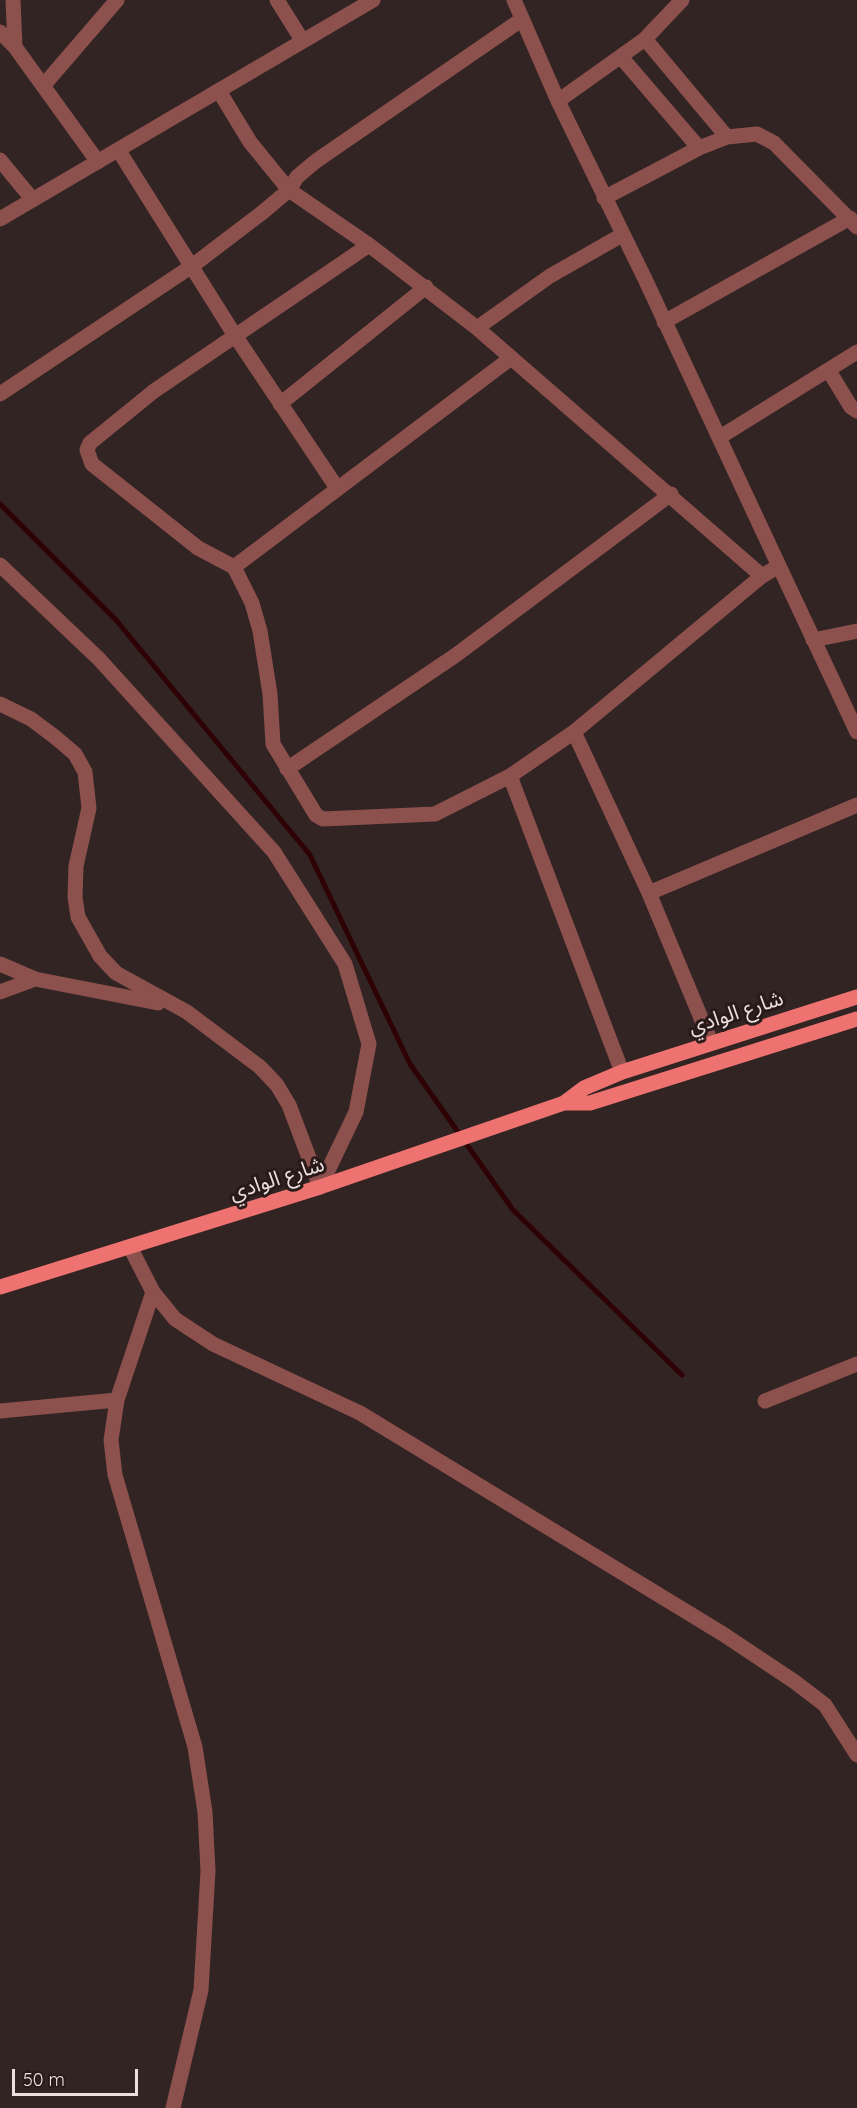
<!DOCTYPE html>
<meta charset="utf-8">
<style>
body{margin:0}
#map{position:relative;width:857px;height:2108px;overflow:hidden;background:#322423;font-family:Quicksand,sans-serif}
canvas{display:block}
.scale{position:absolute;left:12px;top:2069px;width:126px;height:27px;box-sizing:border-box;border:3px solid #ebe0df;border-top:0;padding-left:8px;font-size:18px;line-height:21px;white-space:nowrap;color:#ebe0df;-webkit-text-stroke:4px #281a19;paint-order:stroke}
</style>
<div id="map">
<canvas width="857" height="2108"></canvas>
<div class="scale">50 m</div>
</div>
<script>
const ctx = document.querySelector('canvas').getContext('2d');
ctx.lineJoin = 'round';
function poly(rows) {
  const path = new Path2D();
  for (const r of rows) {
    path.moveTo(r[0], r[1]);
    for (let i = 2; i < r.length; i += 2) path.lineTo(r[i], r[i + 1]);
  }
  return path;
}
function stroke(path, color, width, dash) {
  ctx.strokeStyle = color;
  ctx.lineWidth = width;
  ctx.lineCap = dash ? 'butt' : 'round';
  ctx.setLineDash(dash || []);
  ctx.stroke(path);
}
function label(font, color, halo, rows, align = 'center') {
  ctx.font = font + ' Quicksand,"Noto Sans Arabic",sans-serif';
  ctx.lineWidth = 6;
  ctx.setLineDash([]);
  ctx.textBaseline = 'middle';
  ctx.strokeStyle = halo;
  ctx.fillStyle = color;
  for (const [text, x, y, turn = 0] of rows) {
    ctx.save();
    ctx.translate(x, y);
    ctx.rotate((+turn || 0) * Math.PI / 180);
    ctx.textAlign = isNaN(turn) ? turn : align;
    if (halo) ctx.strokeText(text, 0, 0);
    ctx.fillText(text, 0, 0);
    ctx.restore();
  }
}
stroke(poly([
 [0,504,116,620,310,855,410,1064,513,1210,682,1375]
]), '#2e0205', 5);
stroke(poly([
 [13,0,15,47],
 [277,0,302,40],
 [514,0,558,101,645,279,779,566],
 [0,32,15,47,98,162],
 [645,39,682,0],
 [621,57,699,148],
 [43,86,117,0],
 [219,91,250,142,289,190,369,245,477,328,762,576,779,566,857,732],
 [558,101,645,39,727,137,757,134,774,143,857,227],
 [119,151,234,334,337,488],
 [0,160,33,200],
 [604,198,699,148,727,137],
 [0,219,373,0],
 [369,245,154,391,90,443,87,450,92,464,198,548,234,567,252,603,260,631,270,694,273,744,316,815,323,819,435,814,510,776,574,732,762,576],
 [664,322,850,218],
 [477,328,550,276,622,235],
 [829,371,851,407,857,411],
 [0,394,192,266,263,212,289,190,297,177,316,161,521,20],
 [280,404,426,287],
 [720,437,857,352],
 [0,565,99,659,274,852,345,964,369,1044,356,1112,320,1187],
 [234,567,511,358],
 [813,640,857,631],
 [0,704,31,719,55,737,75,754,85,772,89,808,76,866,75,897,78,917,100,956,116,973,187,1012,260,1067,277,1085,289,1105,320,1187],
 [574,732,649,893,711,1042],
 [287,769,456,655,671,494],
 [510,776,622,1072],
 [649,893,857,805],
 [0,964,35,979,158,1003],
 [0,992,35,979],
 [130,1247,153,1292,175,1319,213,1344,360,1413,723,1634,795,1682,825,1705,857,1755],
 [153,1292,117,1400,111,1440,115,1475,195,1747,205,1812,208,1871,201,1990,173,2108],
 [765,1401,857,1364],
 [0,1411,117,1400]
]), '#8c504d', 15);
stroke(poly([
 [564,1103,590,1103,857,1019],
 [0,1287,320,1187,564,1103,584,1088,622,1072,857,997]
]), '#ee7370', 15);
label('21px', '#ebe0df', '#281a19', [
 ["شارع الوادي",736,1013,-18],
 ["شارع الوادي",277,1179,-18]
]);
</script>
